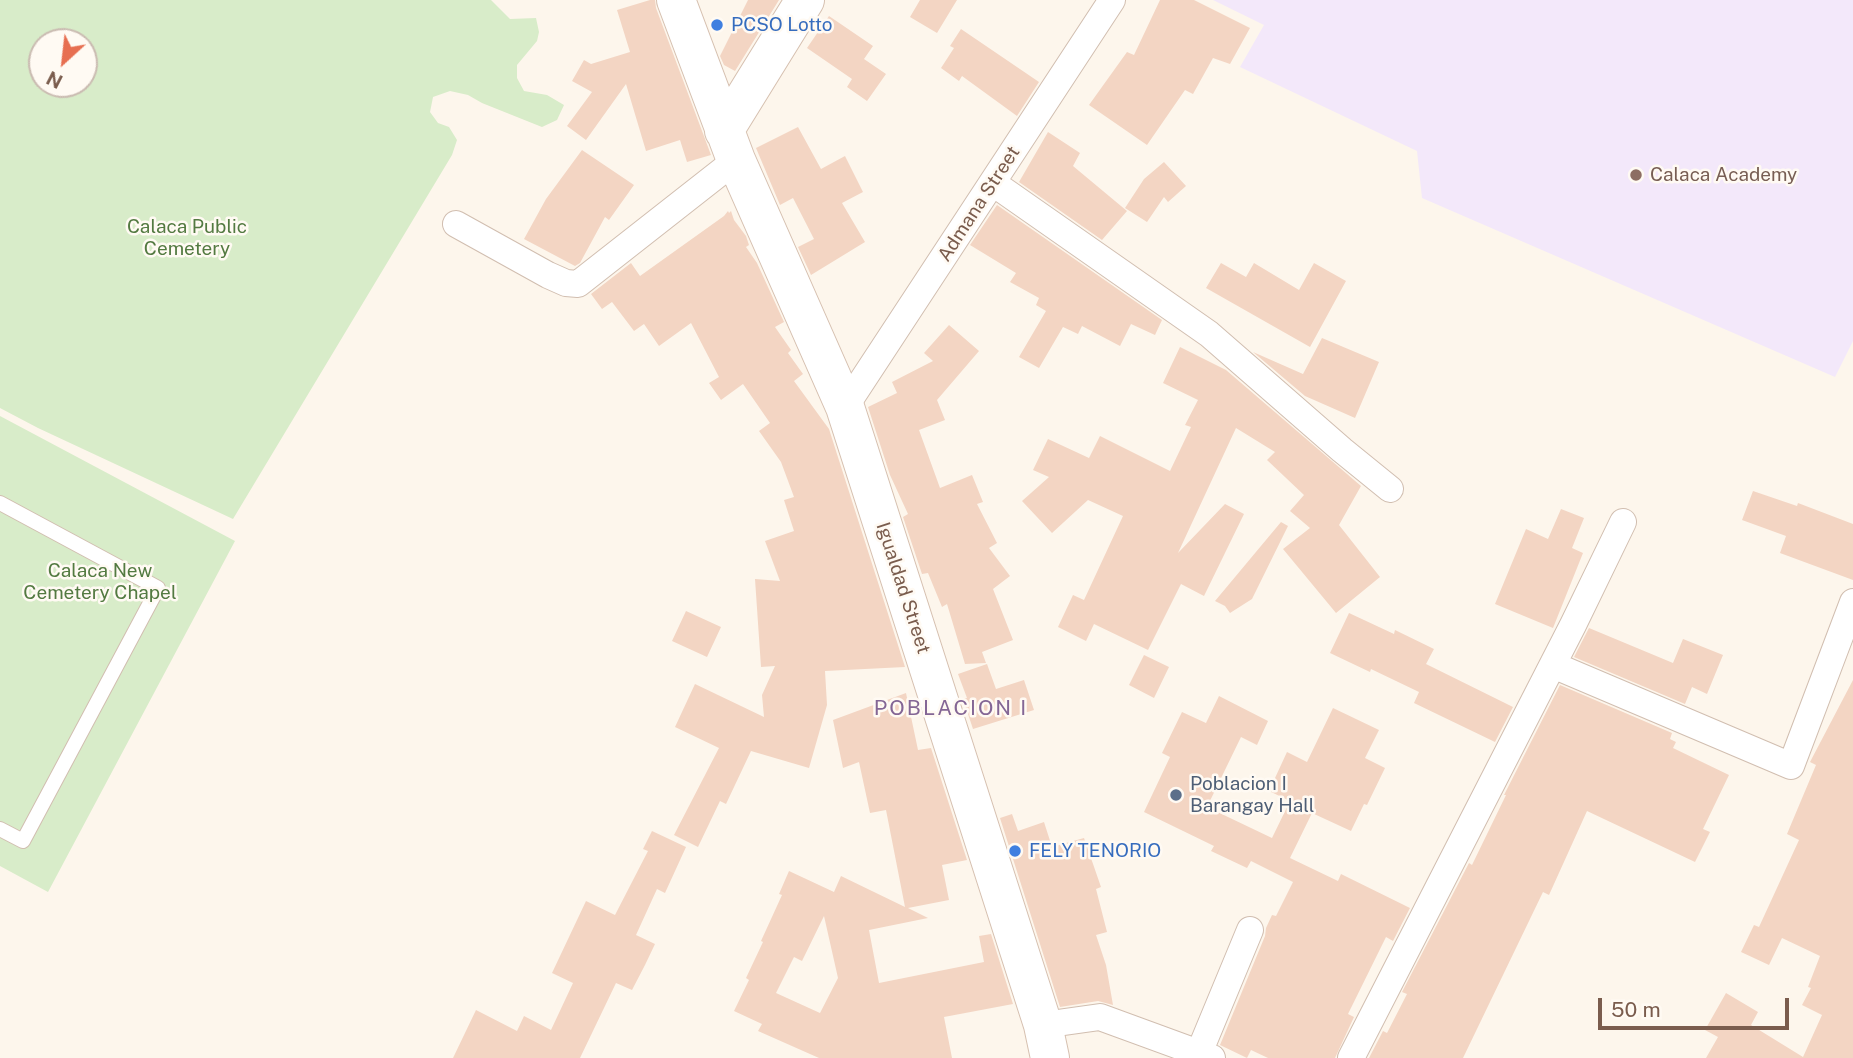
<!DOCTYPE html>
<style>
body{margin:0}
#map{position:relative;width:1853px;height:1058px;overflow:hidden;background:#fdf6ec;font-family:"Public Sans",sans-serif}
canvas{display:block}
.north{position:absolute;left:28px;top:28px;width:70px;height:70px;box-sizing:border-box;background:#fffaf3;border:2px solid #cabbb1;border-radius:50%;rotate:207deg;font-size:19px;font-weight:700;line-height:28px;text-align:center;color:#7a5c4d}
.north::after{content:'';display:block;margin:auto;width:24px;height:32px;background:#e76f51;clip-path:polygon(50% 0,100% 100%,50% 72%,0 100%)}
.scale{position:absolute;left:1598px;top:998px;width:191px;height:32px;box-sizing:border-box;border:4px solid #7a5c4d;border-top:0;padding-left:9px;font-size:21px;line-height:24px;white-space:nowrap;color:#7a5c4d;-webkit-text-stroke:5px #fffaf3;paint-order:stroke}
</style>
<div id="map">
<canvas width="1853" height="1058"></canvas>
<div class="north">N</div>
<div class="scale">50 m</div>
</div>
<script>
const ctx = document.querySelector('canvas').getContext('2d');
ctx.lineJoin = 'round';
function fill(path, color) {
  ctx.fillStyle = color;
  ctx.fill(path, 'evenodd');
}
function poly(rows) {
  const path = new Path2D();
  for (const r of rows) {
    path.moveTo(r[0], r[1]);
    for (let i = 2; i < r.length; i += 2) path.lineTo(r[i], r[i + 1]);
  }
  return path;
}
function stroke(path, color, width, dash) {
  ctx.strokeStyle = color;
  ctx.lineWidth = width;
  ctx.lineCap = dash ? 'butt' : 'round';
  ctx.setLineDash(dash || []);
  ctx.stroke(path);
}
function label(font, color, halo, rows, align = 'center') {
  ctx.font = font + ' "Public Sans",sans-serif';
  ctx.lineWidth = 5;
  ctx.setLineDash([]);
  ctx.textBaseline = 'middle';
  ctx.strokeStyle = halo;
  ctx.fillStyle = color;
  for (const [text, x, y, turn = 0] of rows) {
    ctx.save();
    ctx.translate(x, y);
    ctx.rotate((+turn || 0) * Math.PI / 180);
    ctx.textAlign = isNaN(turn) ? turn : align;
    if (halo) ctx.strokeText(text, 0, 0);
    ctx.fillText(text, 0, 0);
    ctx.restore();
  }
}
fill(poly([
 [1213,0,1853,0,1853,341,1835,377,1422,198,1417,151,1240,67,1264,25]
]), '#f3e8fa');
fill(poly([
 [0,0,491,0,510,19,536,18,539,32,537,41,517,65,517,78,524,91,547,95,564,105,557,120,542,127,482,103,468,95,450,91,433,97,430,112,438,123,449,127,457,140,452,155,233,519,38,428,0,408],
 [42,42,84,42,84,84,42,84],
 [0,416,235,541,48,892,0,866]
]), '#d8ecc9');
fill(poly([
 [650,0,655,0,656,8,711,155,687,162,680,140,646,151,626,84,586,140,567,126,592,92,572,81,584,60,591,64,630,52,617,10],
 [748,0,779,0,735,71,724,65,720,56],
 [920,0,957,0,937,33,910,17],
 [1160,0,1194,0,1250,28,1230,64,1213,58,1193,94,1185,90,1147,145,1089,105,1127,52,1134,55],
 [829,16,873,46,864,59,886,74,867,101,847,87,852,79,807,48],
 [961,29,1039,82,1017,116,962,76,959,81,941,68,954,48,950,46],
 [798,127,821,169,845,156,863,192,842,203,865,242,811,275,798,247,814,239,793,198,780,205,756,148],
 [1048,132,1080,153,1073,166,1127,211,1102,240,1019,182],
 [582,150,634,185,609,220,605,217,580,263,575,266,524,239,546,199],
 [1164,162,1186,186,1168,202,1164,197,1147,222,1125,208,1144,179],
 [997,205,1162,320,1155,335,1131,324,1120,346,1082,326,1078,334,1063,327,1039,368,1019,357,1046,311,1036,305,1039,298,1010,282,1016,273,970,245],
 [728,211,729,213,731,211,734,220,746,236,749,245,746,247,757,263,784,322,775,327,791,350,788,353,803,374,794,381,829,429,905,667,825,671,827,705,809,768,751,751,726,804,720,801,698,847,674,835,719,748,675,727,695,684,764,717,762,695,775,666,761,667,755,579,780,581,765,541,794,531,784,500,794,497,781,462,759,431,770,423,743,384,721,400,709,383,719,377,691,323,659,346,644,324,634,331,612,302,602,309,591,294,631,263,640,276,724,216],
 [1221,263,1246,277,1254,263,1299,290,1314,263,1346,281,1310,347,1206,288],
 [949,325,979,351,937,400,945,420,919,430,940,488,972,475,983,502,977,504,997,543,989,548,1010,576,993,589,1013,640,982,652,986,663,965,664,947,604,942,607,928,573,922,574,903,517,908,514,890,475,868,407,897,393,892,382,933,361,924,353],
 [1322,338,1379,362,1355,418,1305,396,1253,352,1303,374],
 [1180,347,1226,370,1361,486,1339,525,1380,577,1336,613,1283,549,1310,528,1290,511,1304,495,1267,460,1275,452,1236,428,1178,553,1225,504,1244,514,1204,596,1181,584,1148,650,1094,624,1086,641,1058,627,1073,595,1084,600,1123,516,1088,500,1052,533,1022,501,1049,477,1033,470,1048,439,1089,458,1100,436,1170,471,1191,427,1185,425,1198,400,1163,383],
 [1753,491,1797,506,1798,503,1853,524,1853,580,1780,553,1786,536,1742,520],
 [1561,509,1584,518,1572,548,1583,553,1553,628,1495,604,1526,529,1548,539],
 [1281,522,1288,526,1252,599,1230,613,1225,606,1215,601],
 [686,611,721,627,707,657,672,641],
 [1349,613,1394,634,1395,630,1434,649,1426,664,1513,707,1495,742,1414,703,1419,692,1371,669,1370,672,1330,653],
 [1589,628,1673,663,1683,639,1723,655,1707,694,1692,687,1685,704,1574,657],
 [1144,655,1169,667,1154,698,1129,685],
 [987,664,996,689,1024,680,1034,710,973,729,963,699,967,698,958,674],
 [1853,680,1853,1058,1706,1058,1718,1037,1705,1030,1726,993,1758,1012,1751,1025,1803,1057,1822,1015,1802,1005,1811,988,1808,987,1820,956,1782,938,1769,965,1741,952,1754,925,1759,927,1799,840,1787,834,1816,765,1810,762],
 [1560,685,1672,733,1670,739,1676,742,1673,748,1729,775,1703,829,1710,832,1695,862,1587,811,1549,895,1543,892,1463,1058,1369,1058,1383,1031,1387,1033,1407,994,1402,992,1469,863,1472,865,1506,795,1504,795],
 [906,693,918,750,931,748,967,860,942,865,949,900,908,908,928,918,869,930,879,983,984,962,979,936,991,934,1013,1004,944,1017,952,1058,819,1058,758,1031,762,1024,734,1011,749,980,746,978,763,942,761,941,782,895,779,894,789,871,834,892,841,876,905,907,886,810,870,813,859,762,843,768,833,720],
 [824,916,838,978,820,1013,776,993,794,957,802,961],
 [1219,696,1268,721,1257,745,1241,737,1207,807,1272,838,1290,801,1269,791,1287,752,1307,762,1333,708,1379,730,1365,758,1385,768,1367,805,1364,804,1351,831,1312,813,1290,858,1338,881,1341,874,1410,908,1393,941,1386,937,1348,1014,1354,1017,1335,1058,1268,1058,1251,1050,1247,1058,1220,1045,1265,936,1266,928,1272,915,1276,916,1293,882,1251,861,1247,868,1211,851,1214,846,1144,812,1170,757,1162,753,1182,712,1206,723],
 [1012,814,1018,831,1044,822,1052,847,1084,838,1101,887,1096,889,1107,932,1096,935,1106,965,1113,1005,1098,1001,1060,1007,1000,818],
 [652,831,686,847,665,893,657,889,636,935,655,944,645,965,632,990,616,983,580,1058,453,1058,476,1010,517,1031,524,1016,551,1030,573,983,552,973,586,901,615,915,648,851,643,849]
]), '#f3d5c3');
const lane = poly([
 [0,503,158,588,23,841,0,829]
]);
const street = poly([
 [993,183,1209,334,1342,450,1390,489],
 [456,224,548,275,566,283,578,284,736,160],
 [845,407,1112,0],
 [1553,665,1791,766,1853,602],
 [1043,1025,1100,1017,1212,1058],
 [1199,1053,1250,930],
 [1351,1058,1573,625,1623,522]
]);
const secondary = poly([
 [676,0,736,160,845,407,1043,1025,1050,1058],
 [724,131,805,0]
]);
stroke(lane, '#d1beb0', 16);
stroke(street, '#d1beb0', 28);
stroke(secondary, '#d6c0b0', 40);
stroke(lane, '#fff', 14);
stroke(street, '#fff', 26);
stroke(secondary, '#fff', 38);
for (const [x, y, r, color] of [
 [717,25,7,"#3f7fe0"],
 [1636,175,7,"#8d6e63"],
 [1176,795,7,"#5c6f8a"],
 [1015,851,7,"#3f7fe0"]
]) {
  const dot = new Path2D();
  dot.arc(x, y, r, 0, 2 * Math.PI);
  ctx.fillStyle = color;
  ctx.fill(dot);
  stroke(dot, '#fffaf3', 2.5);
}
label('19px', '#366cbe', '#fffaf3', [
 ["PCSO Lotto",731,25],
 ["FELY TENORIO",1029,851]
], 'left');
label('19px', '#785e54', '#fffaf3', [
 ["Calaca Academy",1650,175]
], 'left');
label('19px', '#7a5c4d', '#fffaf3', [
 ["Admana Street",979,204,-57],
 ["Igualdad Street",903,588,72]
]);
label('19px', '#537a41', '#fffaf3', [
 ["Calaca Public",187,227],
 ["Cemetery",187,249],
 ["Calaca New",100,571],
 ["Cemetery Chapel",100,593]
]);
label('19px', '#4e5e75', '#fffaf3', [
 ["Poblacion I",1190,784],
 ["Barangay Hall",1190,806]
], 'left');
ctx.letterSpacing = '2px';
label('21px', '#846695', '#fffaf3', [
 ["POBLACION I",951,709]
]);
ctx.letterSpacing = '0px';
</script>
